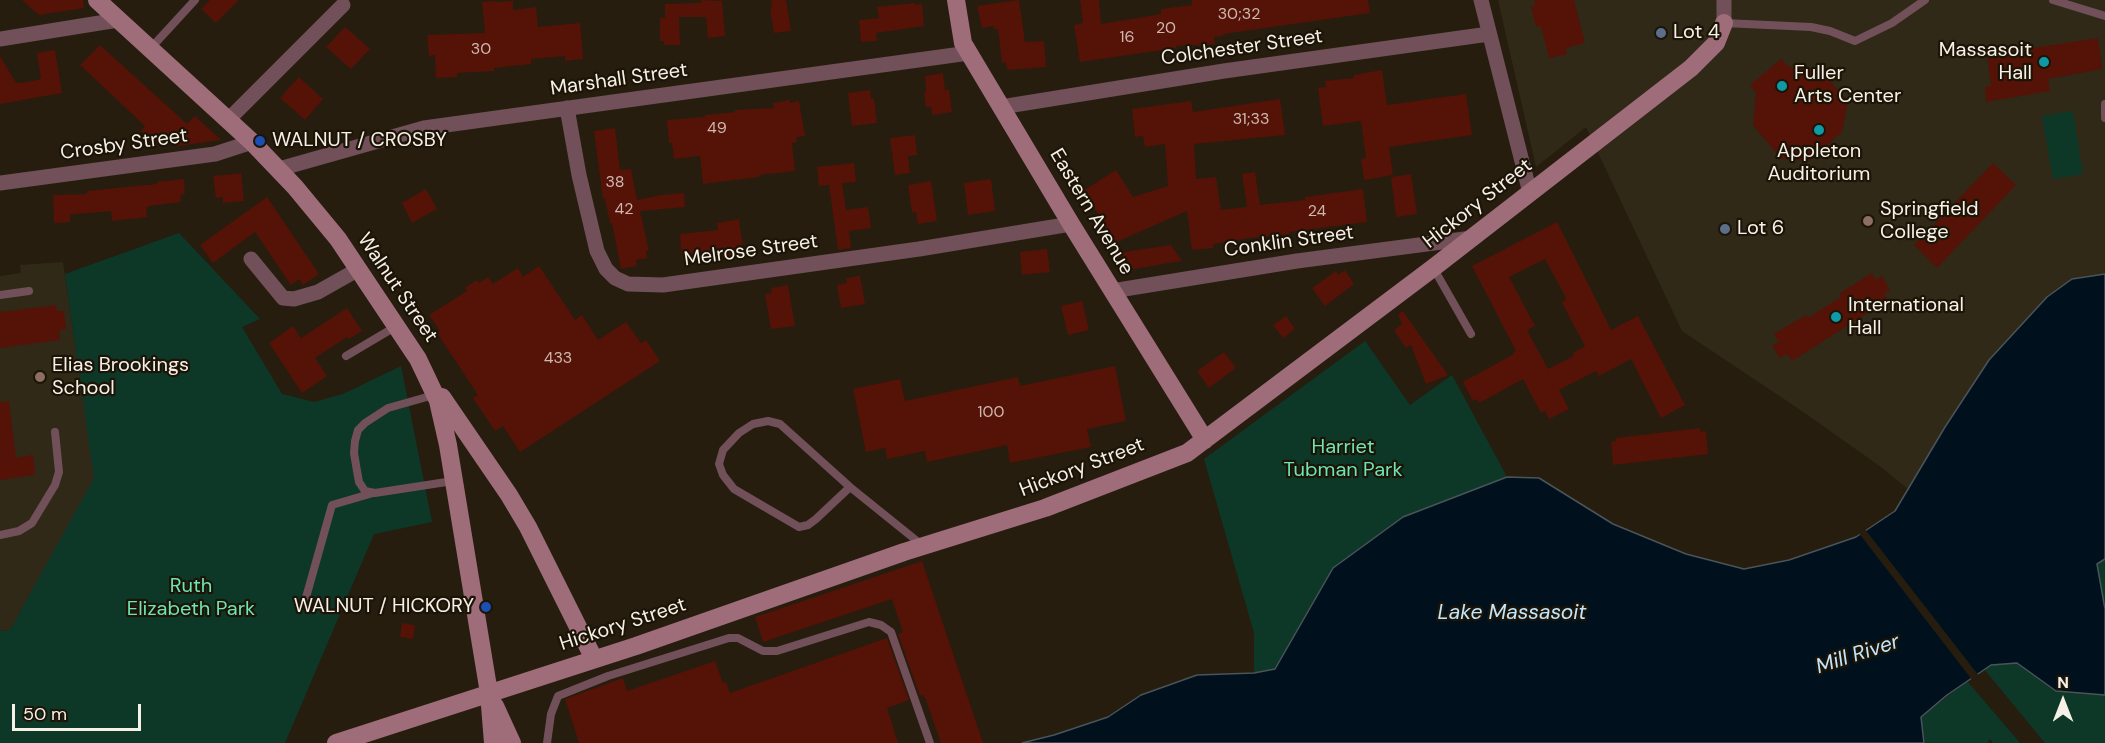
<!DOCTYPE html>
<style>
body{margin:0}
#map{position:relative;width:2105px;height:743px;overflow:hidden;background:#261d0f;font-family:"DM Sans",sans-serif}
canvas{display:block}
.north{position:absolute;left:2033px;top:671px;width:60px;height:60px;-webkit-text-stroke:4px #1c1406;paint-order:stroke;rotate:0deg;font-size:16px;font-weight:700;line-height:24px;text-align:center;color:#f6f0e7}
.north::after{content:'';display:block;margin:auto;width:21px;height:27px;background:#f6f0e7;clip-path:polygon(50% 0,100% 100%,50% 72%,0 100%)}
.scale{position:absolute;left:12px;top:704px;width:129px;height:27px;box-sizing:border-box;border:3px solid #f6f0e7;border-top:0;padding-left:8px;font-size:18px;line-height:21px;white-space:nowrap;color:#f6f0e7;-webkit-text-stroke:4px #1c1406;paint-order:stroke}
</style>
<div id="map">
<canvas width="2105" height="743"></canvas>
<div class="north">N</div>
<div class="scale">50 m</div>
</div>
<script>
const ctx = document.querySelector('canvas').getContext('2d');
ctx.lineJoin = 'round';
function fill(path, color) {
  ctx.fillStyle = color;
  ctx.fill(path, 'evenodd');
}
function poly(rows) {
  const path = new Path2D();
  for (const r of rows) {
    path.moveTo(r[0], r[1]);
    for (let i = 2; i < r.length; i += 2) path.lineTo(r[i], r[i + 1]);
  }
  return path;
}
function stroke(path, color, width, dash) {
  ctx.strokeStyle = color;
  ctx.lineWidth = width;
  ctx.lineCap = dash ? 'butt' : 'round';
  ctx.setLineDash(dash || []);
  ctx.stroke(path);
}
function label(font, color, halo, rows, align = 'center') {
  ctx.font = font + ' "DM Sans",sans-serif';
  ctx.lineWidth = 4.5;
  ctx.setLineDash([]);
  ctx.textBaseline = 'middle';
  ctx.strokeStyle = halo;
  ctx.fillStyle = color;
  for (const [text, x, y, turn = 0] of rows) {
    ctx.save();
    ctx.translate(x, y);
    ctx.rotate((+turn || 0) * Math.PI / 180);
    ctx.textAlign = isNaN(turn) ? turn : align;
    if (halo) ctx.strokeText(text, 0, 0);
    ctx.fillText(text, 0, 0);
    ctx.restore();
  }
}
fill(poly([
 [1498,0,2105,0,2105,274,2072,279,2047,297,1989,360,1908,489,1881,467,1799,409,1682,331,1586,127,1536,167],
 [63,262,95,478,10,630,0,631,0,276,21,273,20,265]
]), '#302918');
fill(poly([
 [2073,111,2083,174,2053,179,2042,116],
 [179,233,260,319,242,327,282,394,314,402,343,394,401,366,432,522,374,534,285,743,0,743,0,631,10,630,94,478,65,274],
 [1365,341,1410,405,1452,375,1507,477,1403,517,1333,568,1275,669,1254,673,1254,633,1204,459],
 [2105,559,2105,609,2097,563],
 [2017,663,2056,691,2105,695,2105,743,2045,743,1984,669,1990,665],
 [1967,681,2009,730,2020,743,1993,743,1990,739,1987,743,1925,743,1921,717]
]), '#0d3828');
const water = poly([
 [2105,274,2105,559,2097,564,2105,609,2105,695,2056,691,2017,663,1991,665,1947,695,1921,717,1924,743,1022,743,1054,735,1108,717,1141,695,1197,675,1254,673,1275,669,1333,568,1403,517,1507,477,1539,478,1613,524,1686,554,1744,569,1789,560,1856,537,1895,511,1945,427,1989,360,2047,297,2072,279,2105,274]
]);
fill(water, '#00111d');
stroke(water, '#4a545a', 1.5);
fill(poly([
 [1864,528,1979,676,1973,681,1858,532]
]), '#261d0f');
fill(poly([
 [22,0,83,0,84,8,39,15],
 [210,0,239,0,216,23,201,9],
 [701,0,722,1,725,36,708,38,706,17,679,17,680,45,664,45,664,41,660,41,660,18,665,18,665,4,701,3],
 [771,0,786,0,791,31,774,33,770,9,772,9],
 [1019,0,1025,42,1044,41,1046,67,1007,70,1006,62,1002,63,998,29,994,29,994,26,982,28,977,6],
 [1080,0,1099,0,1101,24,1161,14,1161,9,1192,5,1192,0,1368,0,1370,13,1223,34,1223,36,1214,37,1215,44,1176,46,1176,48,1080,62,1074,25,1083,23],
 [1534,0,1574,0,1585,43,1566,48,1567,54,1549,58,1541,26,1536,27,1531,7,1535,6],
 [496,1,497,2,513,1,513,10,536,7,538,27,580,23,583,59,565,61,565,56,531,59,531,64,494,68,494,71,457,73,457,77,436,78,435,55,429,56,427,35,485,33,482,2],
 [915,3,915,5,922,4,924,26,876,33,877,41,861,42,859,20,879,18,877,7],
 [345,27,370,49,351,69,326,47],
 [2098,38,2102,69,2048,79,2050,91,1986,102,1985,87,1991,86,1987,55],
 [100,45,187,124,195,116,221,140,178,146,169,138,166,141,163,138,156,145,141,131,145,126,80,65],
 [55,50,62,93,0,104,0,56,16,83,28,82,41,79,37,53],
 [1781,59,1789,67,1820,69,1848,102,1842,132,1809,161,1781,159,1753,125,1756,93,1750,85],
 [1382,70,1387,105,1466,94,1472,135,1389,147,1393,175,1364,180,1361,159,1366,158,1361,121,1323,126,1318,88,1326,87,1325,81,1354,78,1354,75],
 [943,73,945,90,949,89,952,112,932,115,931,107,926,107,924,92,926,92,925,76],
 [299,77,323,99,305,120,280,98],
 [870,90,871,99,874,98,877,123,852,126,848,93],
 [1280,99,1285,135,1194,144,1196,179,1216,177,1221,210,1247,207,1242,174,1255,172,1260,205,1305,200,1305,197,1363,189,1367,222,1289,232,1290,234,1250,238,1213,244,1213,248,1192,250,1187,211,1112,244,1099,221,1102,220,1083,191,1116,170,1133,197,1168,186,1165,144,1145,147,1143,136,1135,137,1132,109,1191,101,1193,112],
 [790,100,790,103,799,101,805,136,796,137,797,142,792,143,795,171,759,175,759,177,703,184,700,156,674,159,672,143,669,143,667,120,705,117,705,115,735,112,735,110,774,108,773,103],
 [615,128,620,170,631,169,637,200,662,195,684,193,685,207,640,211,649,251,646,251,647,258,636,260,637,266,621,269,612,223,610,223,605,198,603,199,594,131],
 [915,135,917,155,908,156,910,173,895,175,890,138],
 [854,163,856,182,842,183,846,210,868,207,871,228,849,231,851,248,838,250,829,185,819,186,817,167],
 [1993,163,2016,185,1937,268,1914,245],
 [241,173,244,201,223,203,223,197,216,198,213,176],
 [1411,174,1417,214,1396,217,1391,177],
 [184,179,185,194,180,195,181,202,149,206,146,208,147,217,112,221,111,211,75,214,70,215,70,222,54,223,53,195,87,194,87,191,157,184,157,182],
 [991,179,995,211,968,215,964,183],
 [931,181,937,221,918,224,916,212,912,213,908,185],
 [426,189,437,209,412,223,402,203],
 [267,197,319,274,303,285,299,279,291,285,255,232,213,263,200,245],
 [739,219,744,255,686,262,686,258,682,259,680,234,718,230,717,223],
 [1557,222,1611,330,1638,316,1685,405,1661,418,1631,359,1599,376,1596,371,1559,390,1569,409,1549,419,1545,411,1541,413,1523,379,1479,403,1477,399,1473,401,1463,382,1514,354,1513,352,1516,351,1472,266],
 [1545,259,1566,298,1562,303,1585,346,1573,353,1574,356,1548,369,1527,330,1535,326,1509,277],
 [1171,245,1182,261,1127,270,1117,253],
 [1047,249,1050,272,1022,275,1020,252],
 [539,266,575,320,582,315,598,340,626,322,641,343,646,340,660,361,520,452,503,426,495,431,473,398,478,395,437,333,440,331,429,315,467,291,465,288,477,280,479,283,488,277,493,284,518,268,523,277],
 [1345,270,1354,284,1325,306,1312,288,1336,271,1338,275],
 [1872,273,1876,280,1882,276,1890,290,1884,293,1888,300,1792,361,1787,354,1780,358,1772,346,1779,342,1774,334,1806,315,1808,318,1841,297,1839,294],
 [860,276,865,304,841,308,837,285,847,283,846,278],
 [788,285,795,326,771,329,765,294,772,293,771,288],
 [1082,301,1089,330,1068,335,1061,306],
 [56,305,57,311,64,311,66,329,59,330,60,340,0,348,0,312],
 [347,308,362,331,349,339,347,337,315,358,327,376,302,393,269,343,293,326,301,338],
 [1403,311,1421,337,1448,375,1426,384,1411,345,1406,348,1394,330,1402,324,1398,314],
 [1286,316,1295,329,1283,338,1273,325],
 [1224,352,1236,368,1209,388,1197,371],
 [1115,366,1126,421,1087,429,1091,447,1010,463,1007,445,927,462,925,451,887,459,885,448,866,452,853,389,900,379,905,401,1018,377,1020,386],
 [9,401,16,458,33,455,35,475,0,480,0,402],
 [1700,428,1700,432,1706,431,1708,454,1613,465,1611,442,1616,441,1616,438],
 [922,561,983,743,941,743,924,695,920,696,898,634,903,632,892,599,763,642,755,617],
 [402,623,415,625,413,639,400,637],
 [887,638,909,700,887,708,898,743,579,743,565,699,623,678,627,691,715,661,723,683,726,682,730,693]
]), '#551207');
stroke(poly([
 [2053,0,2105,16],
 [1724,23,1811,27,1830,31,1855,41,1892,23,1925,0],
 [150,49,195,0],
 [2105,104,2105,118],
 [1434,269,1471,334],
 [0,295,29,291],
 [346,356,395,327],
 [434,395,388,408,365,423,358,430,355,441,354,453,357,471,359,482,365,491,375,493,453,481],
 [850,487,816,519,808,525,799,527,734,489,723,475,719,464,723,450,739,433,753,424,768,421,780,424,850,487,922,545],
 [0,535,19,531,32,523,55,485,59,472,55,432],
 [305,601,332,505,373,493],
 [547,743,551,714,558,696,608,676,729,638,738,638,763,651,777,651,869,622,881,625,891,632,930,743]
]), '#715059', 8);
stroke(poly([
 [1481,0,1530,193],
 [1724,0,1724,23],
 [0,39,118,20],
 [1001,107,1224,71,1489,34],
 [567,108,579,175,597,251,606,269,615,278,628,284,663,285,919,249,1071,224],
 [228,120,343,5],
 [279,169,424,128,969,53],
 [0,183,215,154,252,142],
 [251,259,283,298,294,299,318,292,357,270],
 [1112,291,1297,261,1472,238]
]), '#715059', 15);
stroke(poly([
 [97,0,252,142,295,187,338,239,418,359,438,401,448,445,489,693,493,743],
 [956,0,963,43,1071,224,1205,440],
 [442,397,509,495,528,527,594,659],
 [495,706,512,743],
 [336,743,636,646,904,552,1045,508,1187,453,1433,268,1691,68,1716,43,1724,23]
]), '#9f6c7a', 18);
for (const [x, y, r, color] of [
 [1661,33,6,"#5c6f8a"],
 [2044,62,6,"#0f9aa8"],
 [1782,86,6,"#0f9aa8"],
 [1819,130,6,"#0f9aa8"],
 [260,141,6,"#1a4fb4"],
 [1868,221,6,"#8d6e63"],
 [1725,229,6,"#5c6f8a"],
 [1836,317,6,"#0f9aa8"],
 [40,377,6,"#8d6e63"],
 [486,607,6,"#1a4fb4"]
]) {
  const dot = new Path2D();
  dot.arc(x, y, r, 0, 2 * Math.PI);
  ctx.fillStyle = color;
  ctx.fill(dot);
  stroke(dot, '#1c1406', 2);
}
label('16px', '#ceb8af', null, [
 ["30;32",1239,15],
 ["20",1166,29],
 ["16",1127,38],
 ["30",481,50],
 ["31;33",1251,120],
 ["49",717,129],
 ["38",615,183],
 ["42",624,210],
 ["24",1317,212],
 ["433",558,359],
 ["100",991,413]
]);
label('20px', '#f6f0e7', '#1c1406', [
 ["Lot 4",1673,33],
 ["Massasoit",2032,51,"right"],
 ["Hall",2032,74,"right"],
 ["Fuller",1794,74],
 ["Arts Center",1794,97],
 ["WALNUT / CROSBY",272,141],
 ["Appleton",1819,152,"center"],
 ["Auditorium",1819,175,"center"],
 ["Springfield",1880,210],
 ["College",1880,233],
 ["Lot 6",1737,229],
 ["International",1848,306],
 ["Hall",1848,329],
 ["Elias Brookings",52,366],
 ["School",52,389],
 ["WALNUT / HICKORY",474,607,"right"]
], 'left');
label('20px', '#f6f0e7', '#1c1406', [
 ["Colchester Street",1242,48,-8],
 ["Marshall Street",619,80,-8],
 ["Crosby Street",124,145,-8],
 ["Hickory Street",1478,204,-38],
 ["Eastern Avenue",1091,212,59],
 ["Conklin Street",1289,242,-8],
 ["Melrose Street",751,251,-8],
 ["Walnut Street",397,288,56],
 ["Hickory Street",1082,468,-21],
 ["Hickory Street",623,625,-18]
]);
label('20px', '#6de5b5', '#1c1406', [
 ["Harriet",1343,448],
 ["Tubman Park",1343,471],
 ["Ruth",191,587],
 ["Elizabeth Park",191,610]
]);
label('italic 21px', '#c0e7ff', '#1c1406', [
 ["Lake Massasoit",1512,613],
 ["Mill River",1858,655,-18]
]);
</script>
